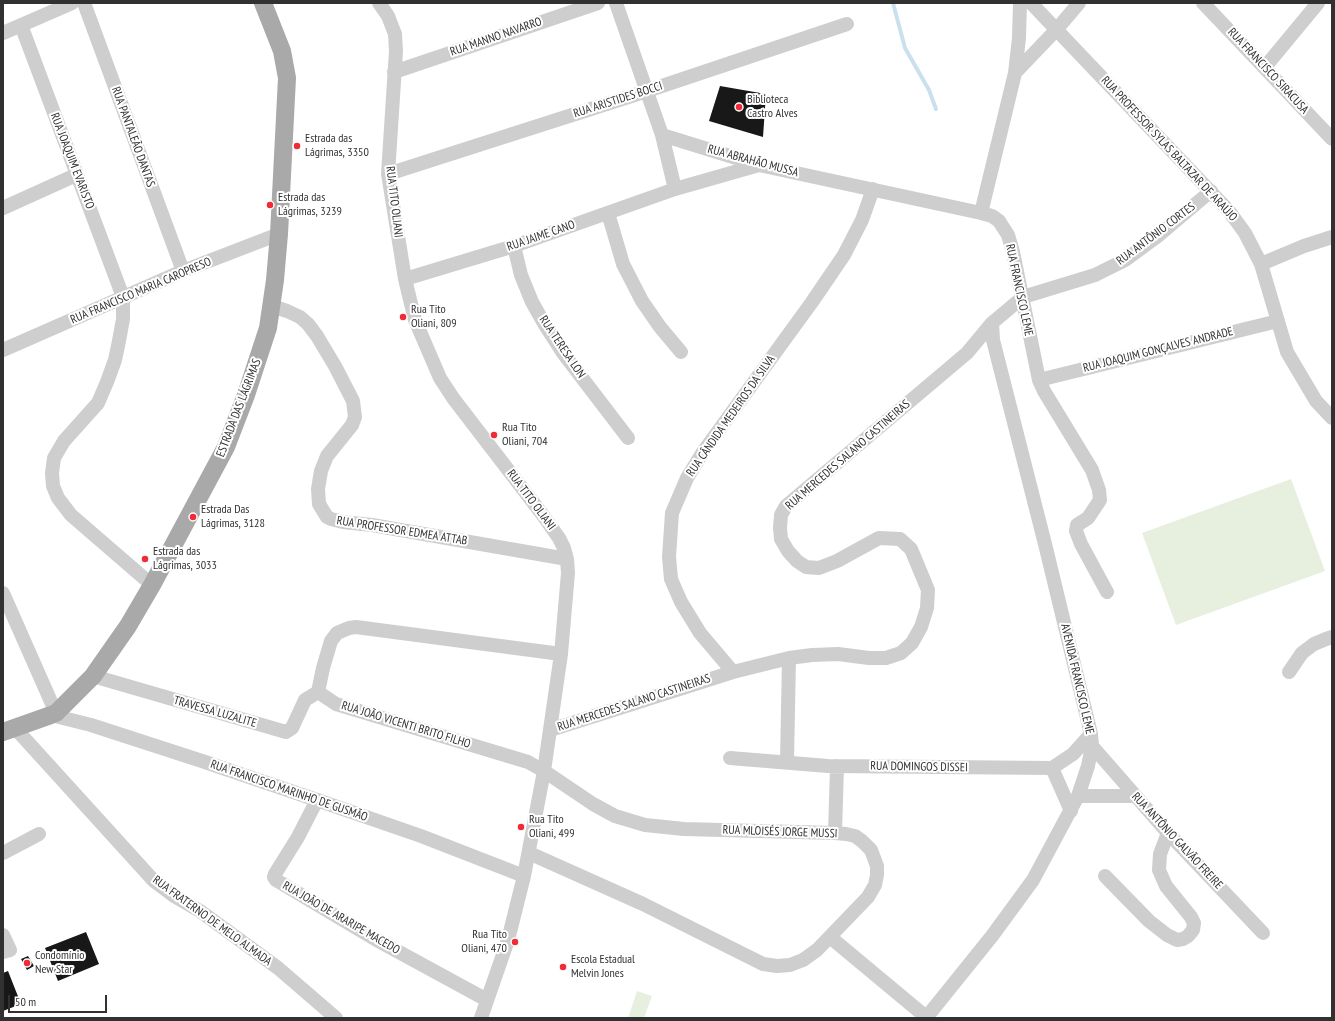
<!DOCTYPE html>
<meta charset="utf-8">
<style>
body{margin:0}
#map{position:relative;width:1335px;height:1021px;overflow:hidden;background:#fff;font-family:"PT Sans Narrow",sans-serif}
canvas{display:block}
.frame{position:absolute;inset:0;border:4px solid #313131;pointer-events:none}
.scale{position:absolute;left:8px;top:995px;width:99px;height:18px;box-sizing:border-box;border:2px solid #313131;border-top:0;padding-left:5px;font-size:12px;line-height:14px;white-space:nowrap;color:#313131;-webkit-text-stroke:3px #fff;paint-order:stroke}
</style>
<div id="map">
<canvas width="1335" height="1021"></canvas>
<div class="frame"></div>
<div class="scale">50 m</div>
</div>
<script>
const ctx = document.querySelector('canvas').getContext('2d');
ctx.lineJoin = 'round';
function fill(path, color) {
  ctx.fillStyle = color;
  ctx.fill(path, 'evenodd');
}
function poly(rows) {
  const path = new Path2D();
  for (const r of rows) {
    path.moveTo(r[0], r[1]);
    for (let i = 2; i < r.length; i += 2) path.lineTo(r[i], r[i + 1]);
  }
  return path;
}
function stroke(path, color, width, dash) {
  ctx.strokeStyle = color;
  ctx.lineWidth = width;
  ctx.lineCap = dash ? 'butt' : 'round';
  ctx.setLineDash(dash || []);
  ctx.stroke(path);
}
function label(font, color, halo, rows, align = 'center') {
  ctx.font = font + ' "PT Sans Narrow",sans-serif';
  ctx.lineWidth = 4;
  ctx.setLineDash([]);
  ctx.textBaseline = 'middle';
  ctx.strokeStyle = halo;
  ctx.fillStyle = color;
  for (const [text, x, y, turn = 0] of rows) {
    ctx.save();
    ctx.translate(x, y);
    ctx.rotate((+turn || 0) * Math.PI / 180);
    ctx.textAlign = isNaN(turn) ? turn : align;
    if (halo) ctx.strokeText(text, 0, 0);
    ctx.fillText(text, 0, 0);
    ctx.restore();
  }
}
fill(poly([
 [1291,479,1325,571,1176,625,1142,533],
 [637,991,652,996,644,1018,628,1018]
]), '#e7efdf');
stroke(poly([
 [893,3,905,48,929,90,936,109]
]), '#cae0ef', 4);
fill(poly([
 [720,86,766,94,763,137,709,121],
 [86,932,99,964,58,981,45,948],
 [28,956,34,966,27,970,21,959],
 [8,971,21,1004,3,1011,3,973]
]), '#181818');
stroke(poly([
 [84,3,183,271],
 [379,3,388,16,395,34,396,51,388,174,405,279,415,320,440,378,453,398,542,514,559,538,564,548,567,559,568,573,561,654,544,771,524,876,508,940,481,1018],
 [616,3,662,135,759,165,981,213,992,216,999,221,1008,235,1013,252,1039,380,1044,391,1092,470,1099,490,1100,500,1088,518,1077,525,1076,531,1081,544,1107,592],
 [1031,3,1229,211,1245,233,1261,264,1287,352,1316,401,1332,418],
 [1203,3,1332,139],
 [21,25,123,297,123,319,119,341,115,360,107,382,98,403,64,441,54,458,52,473,53,486,58,498,71,515,152,585],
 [3,33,72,3],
 [1265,67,1318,3],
 [394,72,598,3],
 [1015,73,1057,29,1079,3],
 [662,135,675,189],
 [388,174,647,91,847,24],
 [3,208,76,175],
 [608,213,623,264,642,301,660,327,681,352],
 [981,213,1015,73,1019,38,1020,3],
 [514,246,521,275,532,302,545,325,563,353,628,438],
 [1261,264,1304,246,1332,237],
 [405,279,514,246,675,189,759,165],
 [272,306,287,311,300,317,308,324,317,336,335,366,353,401,355,417,352,425,327,456,321,471,318,489,319,504,327,517,331,519,343,522,372,525,567,559],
 [3,350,183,271,279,234],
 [1039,380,1278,321],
 [3,593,56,713],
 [733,672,700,633,681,602,671,579,669,557,672,513,687,478,703,452,812,302,844,255,862,220,873,189],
 [1289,672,1302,653,1314,644,1326,639,1332,637],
 [93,676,286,732,292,728,305,700,318,692],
 [51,715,91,725,202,761,317,800,421,836,524,876],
 [15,728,154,881,174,896,200,911,278,968,336,1018],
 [550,730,733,672,789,658,812,655,838,654,869,658,886,658,901,653,912,643,921,627,927,608,928,590,911,549,900,539,879,538,837,561,819,568,806,567,797,561,788,551,781,539,780,528,781,515,786,506,967,353,992,323,1023,297,1095,275,1125,260,1159,235,1211,191],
 [1092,746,1168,833,1263,933],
 [730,758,828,766,1052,768,1073,754,1091,734],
 [787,762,789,658],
 [1052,768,1071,811],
 [1078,796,1135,796],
 [317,800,298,837,275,874,274,877,276,880,375,939,487,1000],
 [835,833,837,766],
 [3,853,39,834],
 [529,853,643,904,763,964,777,966,790,965,803,960,817,950,868,897,875,885,877,875,877,866,871,850,862,841,855,836,846,834,835,833,684,829,645,825,615,816,593,804,544,771,528,762,336,704,318,692,323,668,331,641,337,633,349,628,356,627,561,654],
 [1105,876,1149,921,1167,935,1177,940,1183,939,1188,936,1193,930,1194,923,1191,917,1166,886,1159,870,1160,854,1168,833],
 [3,935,10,950,3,952],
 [830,937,926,1017],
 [926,1018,992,936,1033,880,1078,796,1088,766,1092,746,1091,734,1045,544,993,340,992,323]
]), '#cecece', 14);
stroke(poly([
 [3,732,51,715,56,713,93,676,128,626,152,585,226,447,246,395,268,328,275,280,279,234,287,78,282,51,263,3]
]), '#a9a9a9', 18);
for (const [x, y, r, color] of [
 [739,107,4,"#f12a36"],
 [297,146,4,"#f12a36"],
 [270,205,4,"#f12a36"],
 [403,317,4,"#f12a36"],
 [494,435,4,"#f12a36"],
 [193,517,4,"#f12a36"],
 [145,559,4,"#f12a36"],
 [521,827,4,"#f12a36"],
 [515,942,4,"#f12a36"],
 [27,963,4,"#f12a36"],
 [563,967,4,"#f12a36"]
]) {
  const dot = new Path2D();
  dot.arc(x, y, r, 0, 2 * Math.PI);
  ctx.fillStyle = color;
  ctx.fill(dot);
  stroke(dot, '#fff', 1.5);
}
label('12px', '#313131', '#fff', [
 ["RUA MANNO NAVARRO",496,37,-19],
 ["RUA FRANCISCO SIRACUSA",1268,71,47],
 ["RUA ARISTIDES BOCCI",618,100,-18],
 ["RUA PANTALEÃO DANTAS",133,137,70],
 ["RUA PROFESSOR SYLAS BALTAZAR DE ARAÚJO",1169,149,47],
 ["RUA JOAQUIM EVARISTO",72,161,69],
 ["RUA ABRAHÃO MUSSA",753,161,15],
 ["RUA TITO OLIANI",394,202,83],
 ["RUA ANTÔNIO CORTES",1156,234,-37],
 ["RUA JAIME CANO",541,236,-19],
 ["RUA FRANCISCO LEME",1019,290,78],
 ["RUA FRANCISCO MARIA CAROPRESO",141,291,-23],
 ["RUA TERESA LON",562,347,56],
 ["RUA JOAQUIM GONÇALVES ANDRADE",1158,350,-14],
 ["ESTRADA DAS LÁGRIMAS",239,408,-69],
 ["RUA CÂNDIDA MEDEIROS DA SILVA",731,416,-55],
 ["RUA MERCEDES SALANO CASTINEIRAS",848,455,-41],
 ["RUA TITO OLIANI",531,500,53],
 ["RUA PROFESSOR EDMEA ATTAB",402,531,9],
 ["AVENIDA FRANCISCO LEME",1077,679,77],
 ["RUA MERCEDES SALANO CASTINEIRAS",634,703,-18],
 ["TRAVESSA LUZALITE",215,712,16],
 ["RUA JOÃO VICENTI BRITO FILHO",406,725,17],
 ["RUA DOMINGOS DISSEI",919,767,1],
 ["RUA FRANCISCO MARINHO DE GUSMÃO",289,791,19],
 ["RUA MLOISÉS JORGE MUSSI",780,832,2],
 ["RUA ANTÔNIO GALVÃO FREIRE",1177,841,47],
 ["RUA JOÃO DE ARARIPE MACEDO",341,918,30],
 ["RUA FRATERNO DE MELO ALMADA",212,921,36]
]);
label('12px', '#313131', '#fff', [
 ["Biblioteca",747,100],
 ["Castro Alves",747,114],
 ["Estrada das",305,139],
 ["Lágrimas, 3350",305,153],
 ["Estrada das",278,198],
 ["Lágrimas, 3239",278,212],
 ["Rua Tito",411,310],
 ["Oliani, 809",411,324],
 ["Rua Tito",502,428],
 ["Oliani, 704",502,442],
 ["Estrada Das",201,510],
 ["Lágrimas, 3128",201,524],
 ["Estrada das",153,552],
 ["Lágrimas, 3033",153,566],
 ["Rua Tito",529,820],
 ["Oliani, 499",529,834],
 ["Rua Tito",507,935,"right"],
 ["Oliani, 470",507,949,"right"],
 ["Condomínio",35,956],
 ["New Star",35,970],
 ["Escola Estadual",571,960],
 ["Melvin Jones",571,974]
], 'left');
</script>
